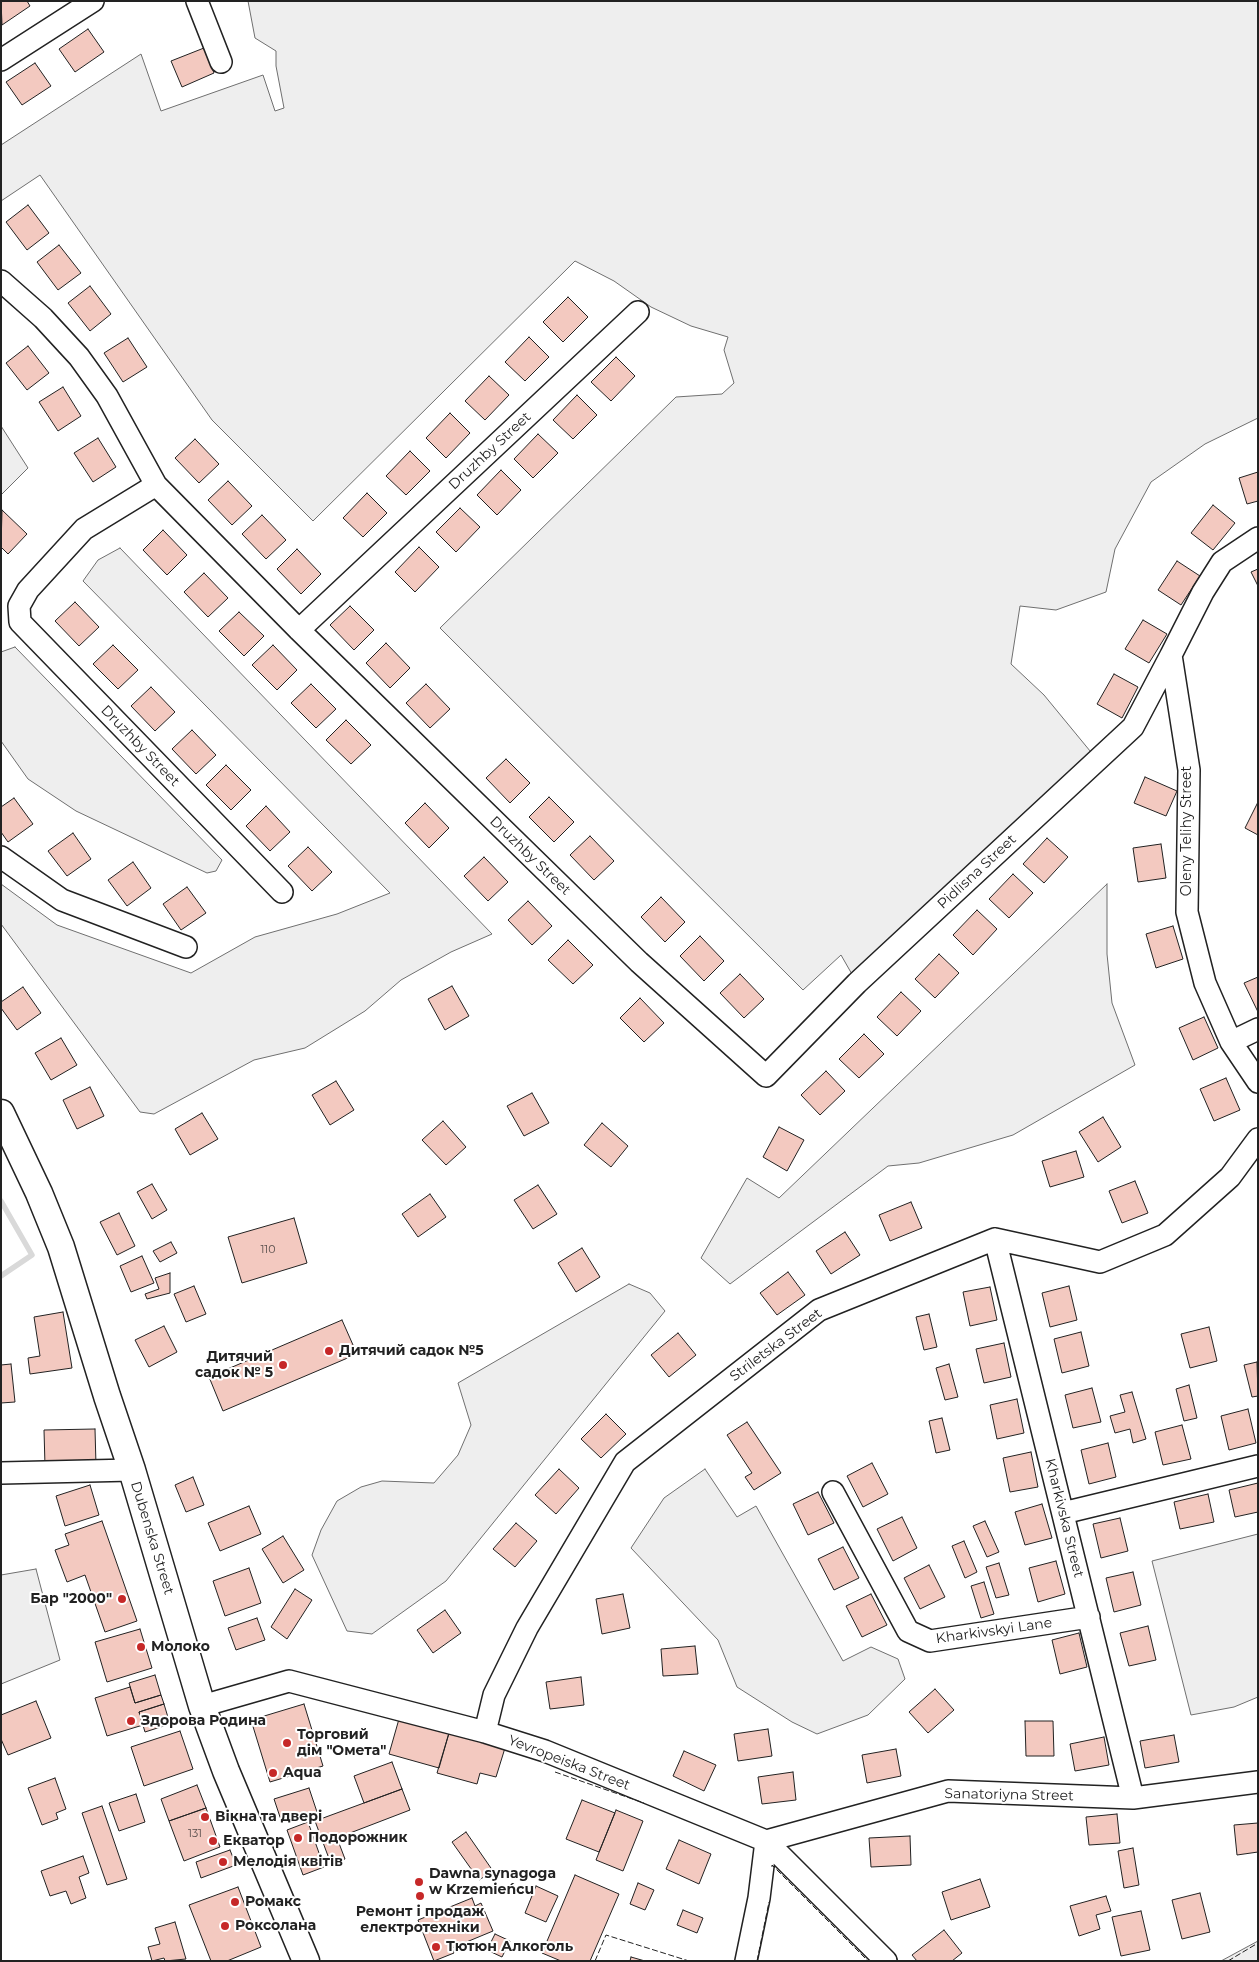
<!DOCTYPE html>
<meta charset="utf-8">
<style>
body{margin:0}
#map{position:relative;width:1259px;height:1962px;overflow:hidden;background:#fff;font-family:Montserrat,sans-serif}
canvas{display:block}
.frame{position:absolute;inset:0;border:2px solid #222;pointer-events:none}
</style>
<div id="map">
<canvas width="1259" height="1962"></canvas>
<div class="frame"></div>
</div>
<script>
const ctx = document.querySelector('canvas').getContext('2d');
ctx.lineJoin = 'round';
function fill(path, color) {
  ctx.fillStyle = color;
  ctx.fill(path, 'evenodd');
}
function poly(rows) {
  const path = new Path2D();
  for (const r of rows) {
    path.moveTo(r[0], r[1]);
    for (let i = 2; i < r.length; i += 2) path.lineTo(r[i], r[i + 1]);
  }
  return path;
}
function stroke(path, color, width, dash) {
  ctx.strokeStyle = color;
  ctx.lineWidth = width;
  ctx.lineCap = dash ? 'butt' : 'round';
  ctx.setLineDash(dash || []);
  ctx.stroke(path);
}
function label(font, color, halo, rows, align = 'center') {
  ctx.font = font + ' Montserrat,sans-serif';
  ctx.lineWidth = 4;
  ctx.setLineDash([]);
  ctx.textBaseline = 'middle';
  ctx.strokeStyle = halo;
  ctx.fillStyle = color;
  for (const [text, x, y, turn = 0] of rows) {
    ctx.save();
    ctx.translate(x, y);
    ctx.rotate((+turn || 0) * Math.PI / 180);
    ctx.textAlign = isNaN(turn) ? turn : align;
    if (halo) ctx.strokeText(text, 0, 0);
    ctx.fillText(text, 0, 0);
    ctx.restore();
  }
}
const green = poly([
 [248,1,1258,1,1258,418,1205,444,1151,482,1115,549,1106,592,1056,610,1020,606,1011,664,1044,695,1095,757,857,983,841,955,803,990,440,628,676,397,722,394,734,383,724,350,728,337,691,326,651,307,614,281,575,261,313,521,212,420,40,175,1,201,1,145,141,54,161,111,263,75,275,111,284,108,276,66,276,51,255,38,248,1],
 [1,426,28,468,1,495,1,426],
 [120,548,492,934,451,952,401,980,365,1011,305,1048,254,1060,154,1114,140,1112,1,924,1,884,57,925,191,973,255,937,337,914,390,893,83,581,98,560,120,548],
 [15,647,222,860,216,871,207,873,76,811,28,779,1,741,1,652,15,647],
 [1107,884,1107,954,1112,1003,1135,1065,1013,1135,919,1163,888,1166,730,1284,701,1258,747,1178,779,1198,1107,884],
 [629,1284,650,1293,665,1311,446,1581,372,1634,347,1631,312,1555,321,1530,337,1501,361,1487,382,1481,434,1483,458,1455,471,1425,458,1383,629,1284],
 [705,1469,737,1517,756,1506,843,1661,871,1647,898,1659,905,1679,868,1715,817,1734,792,1722,737,1687,718,1640,631,1548,664,1498,705,1469],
 [1258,1534,1258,1697,1234,1707,1191,1715,1152,1561,1258,1534],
 [36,1569,60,1660,1,1684,1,1575,36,1569],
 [1258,1941,1258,1961,1221,1961,1258,1941]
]);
fill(green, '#eee');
stroke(green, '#6f6f6f', 1);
stroke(poly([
 [1,1201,32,1255,1,1276]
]), '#d9d9d9', 5.5);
const building = poly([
 [1,1,27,1,30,6,2,25,1,1],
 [88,29,104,52,75,72,59,49,88,29],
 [204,48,214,73,182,87,171,61,204,48],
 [35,63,51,86,22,105,6,82,35,63],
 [28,205,49,233,27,250,6,222,28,205],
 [59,245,81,273,58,290,37,262,59,245],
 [90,286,111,314,90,331,68,303,90,286],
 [568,297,588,317,563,342,543,322,568,297],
 [529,337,549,357,525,381,505,362,529,337],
 [128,338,147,367,123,382,104,353,128,338],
 [28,346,49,373,27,390,6,363,28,346],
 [616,357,635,376,611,401,591,382,616,357],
 [489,376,509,395,485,420,465,401,489,376],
 [63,387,81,416,58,431,39,402,63,387],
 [577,395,597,415,573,439,553,420,577,395],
 [450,413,470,433,446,458,426,438,450,413],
 [538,434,558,453,533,478,514,459,538,434],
 [98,438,116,467,93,482,74,453,98,438],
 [195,439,219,464,199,483,175,458,195,439],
 [410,451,430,471,406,495,386,476,410,451],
 [501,470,521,490,497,515,477,495,501,470],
 [1258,472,1258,501,1247,504,1239,478,1258,472],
 [228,481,252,506,232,525,208,500,228,481],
 [367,493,387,513,363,537,343,518,367,493],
 [1213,505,1235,523,1213,550,1191,533,1213,505],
 [460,508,480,527,456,552,436,532,460,508],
 [2,510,27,534,8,554,1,547,2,510],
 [262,515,286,540,266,559,242,534,262,515],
 [163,530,187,555,167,575,143,550,163,530],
 [419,547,439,567,415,592,395,572,419,547],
 [297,549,321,574,301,594,277,569,297,549],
 [1177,561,1200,576,1181,605,1158,590,1177,561],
 [1258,569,1258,586,1251,572,1258,569],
 [204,573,228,598,208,617,184,592,204,573],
 [75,602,99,627,79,646,55,621,75,602],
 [350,606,374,630,354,650,330,625,350,606],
 [239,612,264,636,244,656,219,631,239,612],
 [1143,620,1167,634,1149,663,1125,649,1143,620],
 [386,643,410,668,390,688,366,663,386,643],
 [113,645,138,670,118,689,93,664,113,645],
 [273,645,297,670,277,690,252,665,273,645],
 [1114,674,1138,687,1122,718,1097,704,1114,674],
 [311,684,336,709,316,728,291,703,311,684],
 [426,684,450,709,430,728,406,703,426,684],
 [151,687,175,712,155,731,131,706,151,687],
 [346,720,371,745,351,764,326,740,346,720],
 [192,730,216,755,196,774,172,749,192,730],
 [506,759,530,783,510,803,486,778,506,759],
 [226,765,251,790,231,810,206,785,226,765],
 [1145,777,1177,791,1166,816,1134,803,1145,777],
 [549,797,574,822,554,842,529,817,549,797],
 [14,798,33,824,8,842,1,832,1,807,14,798],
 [1258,802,1258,835,1245,828,1258,802],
 [425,803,449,828,429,848,405,823,425,803],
 [266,806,290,832,270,851,246,826,266,806],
 [73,833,91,859,67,876,48,851,73,833],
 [590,836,614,861,594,880,570,855,590,836],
 [1047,838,1068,857,1044,883,1023,864,1047,838],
 [1161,844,1166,878,1138,882,1133,848,1161,844],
 [308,847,332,872,312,891,288,866,308,847],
 [484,857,508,882,488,901,464,876,484,857],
 [133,862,151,888,127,906,108,880,133,862],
 [1013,874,1033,893,1009,918,989,899,1013,874],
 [187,887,206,913,181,930,163,904,187,887],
 [661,897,685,922,665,942,641,917,661,897],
 [528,901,552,926,532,945,508,920,528,901],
 [977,910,997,929,973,955,953,935,977,910],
 [1173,926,1183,959,1156,968,1146,934,1173,926],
 [700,936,724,961,704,981,680,956,700,936],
 [568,940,593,965,573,984,548,960,568,940],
 [939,954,959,973,935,998,915,979,939,954],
 [740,974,764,999,744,1018,720,993,740,974],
 [1258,977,1258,1012,1244,983,1258,977],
 [452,986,469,1016,445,1030,428,999,452,986],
 [23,987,41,1013,17,1030,1,1008,1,1002,23,987],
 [901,992,921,1011,897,1036,877,1017,901,992],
 [640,998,664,1023,644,1042,620,1018,640,998],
 [1204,1017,1218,1048,1193,1060,1179,1028,1204,1017],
 [864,1034,884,1054,859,1078,839,1059,864,1034],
 [61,1038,77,1065,51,1080,35,1053,61,1038],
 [826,1071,845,1091,820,1115,801,1095,826,1071],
 [1226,1078,1240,1110,1214,1121,1200,1089,1226,1078],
 [336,1081,354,1110,330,1125,312,1095,336,1081],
 [90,1087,104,1116,77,1129,63,1100,90,1087],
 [532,1093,549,1123,524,1136,507,1106,532,1093],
 [202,1113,218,1139,190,1155,175,1129,202,1113],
 [1103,1117,1121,1147,1098,1162,1079,1132,1103,1117],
 [443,1121,466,1147,446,1165,422,1140,443,1121],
 [602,1123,628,1146,611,1167,584,1145,602,1123],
 [779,1127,804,1140,787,1171,763,1157,779,1127],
 [1076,1151,1084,1177,1050,1187,1042,1161,1076,1151],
 [1135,1181,1148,1213,1122,1223,1109,1191,1135,1181],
 [152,1184,167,1210,152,1219,137,1192,152,1184],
 [538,1185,557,1214,533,1229,514,1200,538,1185],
 [430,1194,446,1217,418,1237,402,1214,430,1194],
 [911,1202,922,1228,890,1241,879,1215,911,1202],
 [119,1213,135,1246,117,1255,100,1222,119,1213],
 [294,1218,307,1263,242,1283,228,1237,294,1218],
 [845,1232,860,1255,831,1274,816,1251,845,1232],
 [171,1242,177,1253,160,1262,153,1251,171,1242],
 [582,1248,600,1277,576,1292,558,1263,582,1248],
 [142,1256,154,1283,131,1292,120,1266,142,1256],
 [788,1272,805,1295,777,1315,760,1293,788,1272],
 [170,1273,170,1293,147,1299,145,1294,159,1289,155,1278,170,1273],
 [194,1286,206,1314,186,1322,174,1294,194,1286],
 [1069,1286,1077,1320,1050,1327,1042,1293,1069,1286],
 [990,1287,997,1320,970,1326,963,1292,990,1287],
 [63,1312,72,1368,30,1374,28,1358,40,1356,34,1317,63,1312],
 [929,1314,937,1347,924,1350,916,1317,929,1314],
 [342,1320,357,1354,223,1411,209,1377,342,1320],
 [164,1326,177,1352,149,1367,135,1340,164,1326],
 [1209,1327,1217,1361,1190,1368,1181,1334,1209,1327],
 [1081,1332,1089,1366,1062,1373,1054,1339,1081,1332],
 [678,1333,696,1355,669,1377,651,1355,678,1333],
 [1004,1343,1011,1377,984,1383,976,1349,1004,1343],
 [1257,1362,1258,1396,1252,1397,1244,1365,1257,1362],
 [11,1364,15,1402,1,1403,1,1365,11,1364],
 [949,1364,958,1397,945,1400,936,1368,949,1364],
 [1189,1385,1197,1418,1184,1421,1176,1389,1189,1385],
 [1092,1388,1101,1422,1073,1428,1065,1395,1092,1388],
 [1132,1392,1146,1439,1133,1443,1130,1429,1115,1433,1110,1416,1125,1412,1120,1395,1132,1392],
 [1017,1399,1024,1433,997,1439,990,1405,1017,1399],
 [1248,1409,1256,1443,1229,1450,1221,1416,1248,1409],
 [606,1414,626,1434,601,1458,581,1439,606,1414],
 [942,1418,950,1450,936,1453,929,1421,942,1418],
 [747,1422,781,1473,754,1490,745,1477,752,1473,727,1435,747,1422],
 [1182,1425,1191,1459,1163,1465,1155,1432,1182,1425],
 [95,1429,96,1465,45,1466,44,1430,95,1429],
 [1108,1443,1116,1477,1089,1484,1081,1450,1108,1443],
 [1031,1452,1038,1487,1010,1492,1003,1458,1031,1452],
 [872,1463,888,1494,863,1507,847,1476,872,1463],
 [559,1469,579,1488,556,1514,535,1495,559,1469],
 [193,1477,204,1505,186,1512,175,1485,193,1477],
 [1258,1483,1258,1512,1235,1517,1229,1490,1258,1483],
 [90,1485,99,1515,65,1526,56,1496,90,1485],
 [818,1492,834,1523,808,1535,793,1504,818,1492],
 [1208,1494,1214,1522,1180,1529,1174,1502,1208,1494],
 [1042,1504,1052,1538,1025,1545,1015,1512,1042,1504],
 [249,1506,261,1534,220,1551,208,1523,249,1506],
 [902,1517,917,1548,893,1561,877,1529,902,1517],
 [1120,1518,1128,1551,1101,1558,1093,1524,1120,1518],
 [102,1521,137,1621,105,1632,85,1575,67,1582,55,1550,69,1545,65,1534,102,1521],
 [985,1521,999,1552,987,1557,973,1526,985,1521],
 [516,1523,537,1541,515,1567,493,1549,516,1523],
 [283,1536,304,1570,283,1583,262,1549,283,1536],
 [964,1541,977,1572,965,1578,952,1546,964,1541],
 [843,1547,859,1578,834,1590,818,1559,843,1547],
 [1056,1561,1065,1594,1038,1602,1029,1568,1056,1561],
 [999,1563,1009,1595,996,1598,986,1567,999,1563],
 [929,1565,945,1597,920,1609,904,1578,929,1565],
 [249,1568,261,1603,225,1616,213,1581,249,1568],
 [1133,1572,1141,1605,1114,1612,1106,1578,1133,1572],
 [984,1582,994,1614,981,1618,971,1586,984,1582],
 [295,1589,312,1600,287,1639,271,1627,295,1589],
 [623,1594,630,1628,602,1634,596,1599,623,1594],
 [871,1594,887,1625,862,1637,846,1606,871,1594],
 [445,1610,461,1633,433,1653,417,1630,445,1610],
 [257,1618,265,1640,236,1650,228,1628,257,1618],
 [1148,1626,1156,1660,1129,1666,1120,1633,1148,1626],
 [140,1629,152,1668,107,1682,95,1642,140,1629],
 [1079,1633,1087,1667,1060,1674,1052,1640,1079,1633],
 [695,1646,698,1674,663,1676,661,1649,695,1646],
 [155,1675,161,1695,135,1703,129,1683,155,1675],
 [581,1677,584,1705,550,1709,546,1682,581,1677],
 [130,1687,135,1703,161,1695,164,1704,139,1712,143,1725,107,1736,95,1698,130,1687],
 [935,1689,954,1710,928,1733,909,1712,935,1689],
 [36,1701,51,1738,8,1755,1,1739,1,1715,36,1701],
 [164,1704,170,1724,145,1732,139,1712,164,1704],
 [304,1704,323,1766,270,1782,251,1720,304,1704],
 [399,1719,449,1733,439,1768,389,1754,399,1719],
 [1025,1721,1053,1721,1054,1756,1026,1756,1025,1721],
 [768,1729,772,1756,738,1761,734,1734,768,1729],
 [180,1731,193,1769,144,1786,131,1747,180,1731],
 [449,1733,505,1748,496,1777,480,1773,477,1784,437,1773,449,1733],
 [1174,1735,1179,1762,1145,1768,1140,1741,1174,1735],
 [1104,1737,1109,1765,1075,1771,1070,1744,1104,1737],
 [896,1749,901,1776,867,1783,862,1755,896,1749],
 [684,1751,716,1765,704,1791,673,1776,684,1751],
 [392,1762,402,1789,364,1803,354,1776,392,1762],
 [793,1772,796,1800,762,1804,758,1777,793,1772],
 [55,1778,66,1809,56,1813,58,1819,42,1825,28,1788,55,1778],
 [197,1785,206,1808,169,1821,161,1799,197,1785],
 [309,1788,317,1812,282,1823,274,1799,309,1788],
 [402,1789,410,1810,337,1838,345,1859,331,1864,315,1821,402,1789],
 [136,1794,145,1822,119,1831,109,1803,136,1794],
 [582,1800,615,1813,599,1852,566,1839,582,1800],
 [102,1806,127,1879,107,1885,82,1813,102,1806],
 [206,1808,220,1847,184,1861,169,1821,206,1808],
 [616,1810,643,1821,623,1871,596,1860,616,1810],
 [1117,1814,1120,1843,1089,1845,1086,1817,1117,1814],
 [308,1822,324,1867,303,1875,287,1830,308,1822],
 [1258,1823,1258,1852,1237,1855,1234,1825,1258,1823],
 [466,1832,493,1871,479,1880,452,1842,466,1832],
 [910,1836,911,1865,871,1867,869,1838,910,1836],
 [679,1840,711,1854,699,1884,666,1869,679,1840],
 [1133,1848,1139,1885,1124,1888,1118,1851,1133,1848],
 [230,1850,236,1865,201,1878,196,1862,230,1850],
 [83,1856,89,1873,79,1877,86,1898,71,1904,66,1891,50,1896,41,1871,83,1856],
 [575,1875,619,1894,590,1961,561,1961,542,1953,575,1875],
 [980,1879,990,1907,951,1920,942,1892,980,1879],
 [638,1883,654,1890,645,1910,630,1904,638,1883],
 [536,1886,558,1896,546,1922,525,1913,536,1886],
 [238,1887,261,1947,227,1961,211,1961,189,1905,238,1887],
 [1200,1893,1210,1932,1182,1939,1172,1900,1200,1893],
 [1106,1896,1111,1911,1096,1915,1100,1929,1079,1936,1070,1906,1106,1896],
 [472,1898,475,1906,481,1903,493,1931,452,1948,454,1953,434,1961,418,1920,472,1898],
 [683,1910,703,1918,697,1933,677,1925,683,1910],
 [1141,1911,1150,1950,1121,1956,1112,1917,1141,1911],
 [175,1922,186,1959,165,1961,164,1958,152,1961,148,1947,160,1944,155,1928,175,1922],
 [944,1930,962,1953,952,1961,917,1961,912,1955,944,1930],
 [495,1934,510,1941,502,1957,487,1950,495,1934],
 [631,1957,645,1961,630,1961,631,1957]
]);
fill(building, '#f3c9c0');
stroke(building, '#222', 1);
const minor = poly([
 [197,1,221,62],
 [1,60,93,1],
 [1,281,43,318,79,357,107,396,156,485,299,630,639,962,766,1076,857,983,1133,727,1171,655],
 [156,485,84,529,28,590,19,606,20,622,282,892],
 [1258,538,1222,562,1203,592,1171,655,1189,770,1187,912,1205,983,1231,1042,1258,1082],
 [299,630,638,312],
 [1,857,62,900,186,947],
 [1231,1042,1258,1029],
 [995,1239,1133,1798],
 [1,1473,132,1470],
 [833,1492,908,1631,930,1641,1089,1617],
 [1063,1513,1258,1466],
 [202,1706,289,1681,485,1732,545,1751,766,1841,886,1961],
 [485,1732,494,1695,527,1628,625,1462,819,1310,995,1239,1100,1262,1165,1235,1230,1177,1258,1139],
 [746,1961,759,1898,766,1841,948,1791,1133,1798,1258,1782]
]);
const major = poly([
 [1,1113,39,1193,61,1247,107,1396,132,1470,202,1706,226,1771,306,1961]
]);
stroke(minor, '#222', 24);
stroke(major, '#222', 29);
stroke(minor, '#fff', 21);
stroke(major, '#fff', 26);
stroke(poly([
 [555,1772,644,1803],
 [772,1867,772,1865,868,1961],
 [595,1961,606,1935,689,1961],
 [757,1961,769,1902],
 [1228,1961,1258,1943]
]), '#222', 1, [6, 2.5]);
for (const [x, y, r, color] of [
 [329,1351,5,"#c62828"],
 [283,1365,5,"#c62828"],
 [122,1599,5,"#c62828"],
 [141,1647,5,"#c62828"],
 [131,1721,5,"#c62828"],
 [287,1743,5,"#c62828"],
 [273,1773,5,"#c62828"],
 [205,1817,5,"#c62828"],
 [298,1838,5,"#c62828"],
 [213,1841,5,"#c62828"],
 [223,1862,5,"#c62828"],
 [419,1882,5,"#c62828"],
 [420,1896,5,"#c62828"],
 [235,1902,5,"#c62828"],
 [225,1926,5,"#c62828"],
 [436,1947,5,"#c62828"]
]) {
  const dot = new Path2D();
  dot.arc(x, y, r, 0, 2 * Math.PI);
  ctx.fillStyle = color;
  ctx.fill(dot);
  stroke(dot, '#fff', 2);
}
label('11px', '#564c4a', null, [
 ["110",268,1250],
 ["131",195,1834]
]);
label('14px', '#222', '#fff', [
 ["Druzhby Street",490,451,-43],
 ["Druzhby Street",140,746,46],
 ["Oleny Telihy Street",1187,831,-90],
 ["Druzhby Street",530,856,44],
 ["Pidlisna Street",977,872,-43],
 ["Striletska Street",776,1345,-37],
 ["Kharkivska Street",1064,1518,76],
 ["Dubenska Street",152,1538,73],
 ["Kharkivskyi Lane",994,1631,-8],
 ["Yevropeiska Street",569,1763,21],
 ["Sanatoriyna Street",1009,1795,1]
]);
label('bold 14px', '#222', '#fff', [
 ["Дитячий садок №5",339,1351],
 ["Дитячий",273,1357,"right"],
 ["садок № 5",273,1373,"right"],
 ["Бар \"2000\"",112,1599,"right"],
 ["Молоко",151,1647],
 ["Здорова Родина",141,1721],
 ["Торговий",297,1735],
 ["дім \"Омета\"",297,1751],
 ["Aqua",283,1773],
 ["Вікна та двері",215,1817],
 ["Подорожник",308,1838],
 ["Екватор",223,1841],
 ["Мелодія квітів",233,1862],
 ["Dawna synagoga",429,1874],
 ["w Krzemieńcu",429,1890],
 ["Ромакс",245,1902],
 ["Ремонт і продаж",420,1912,"center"],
 ["електротехніки",420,1928,"center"],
 ["Роксолана",235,1926],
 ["Тютюн Алкоголь",446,1947]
], 'left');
</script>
